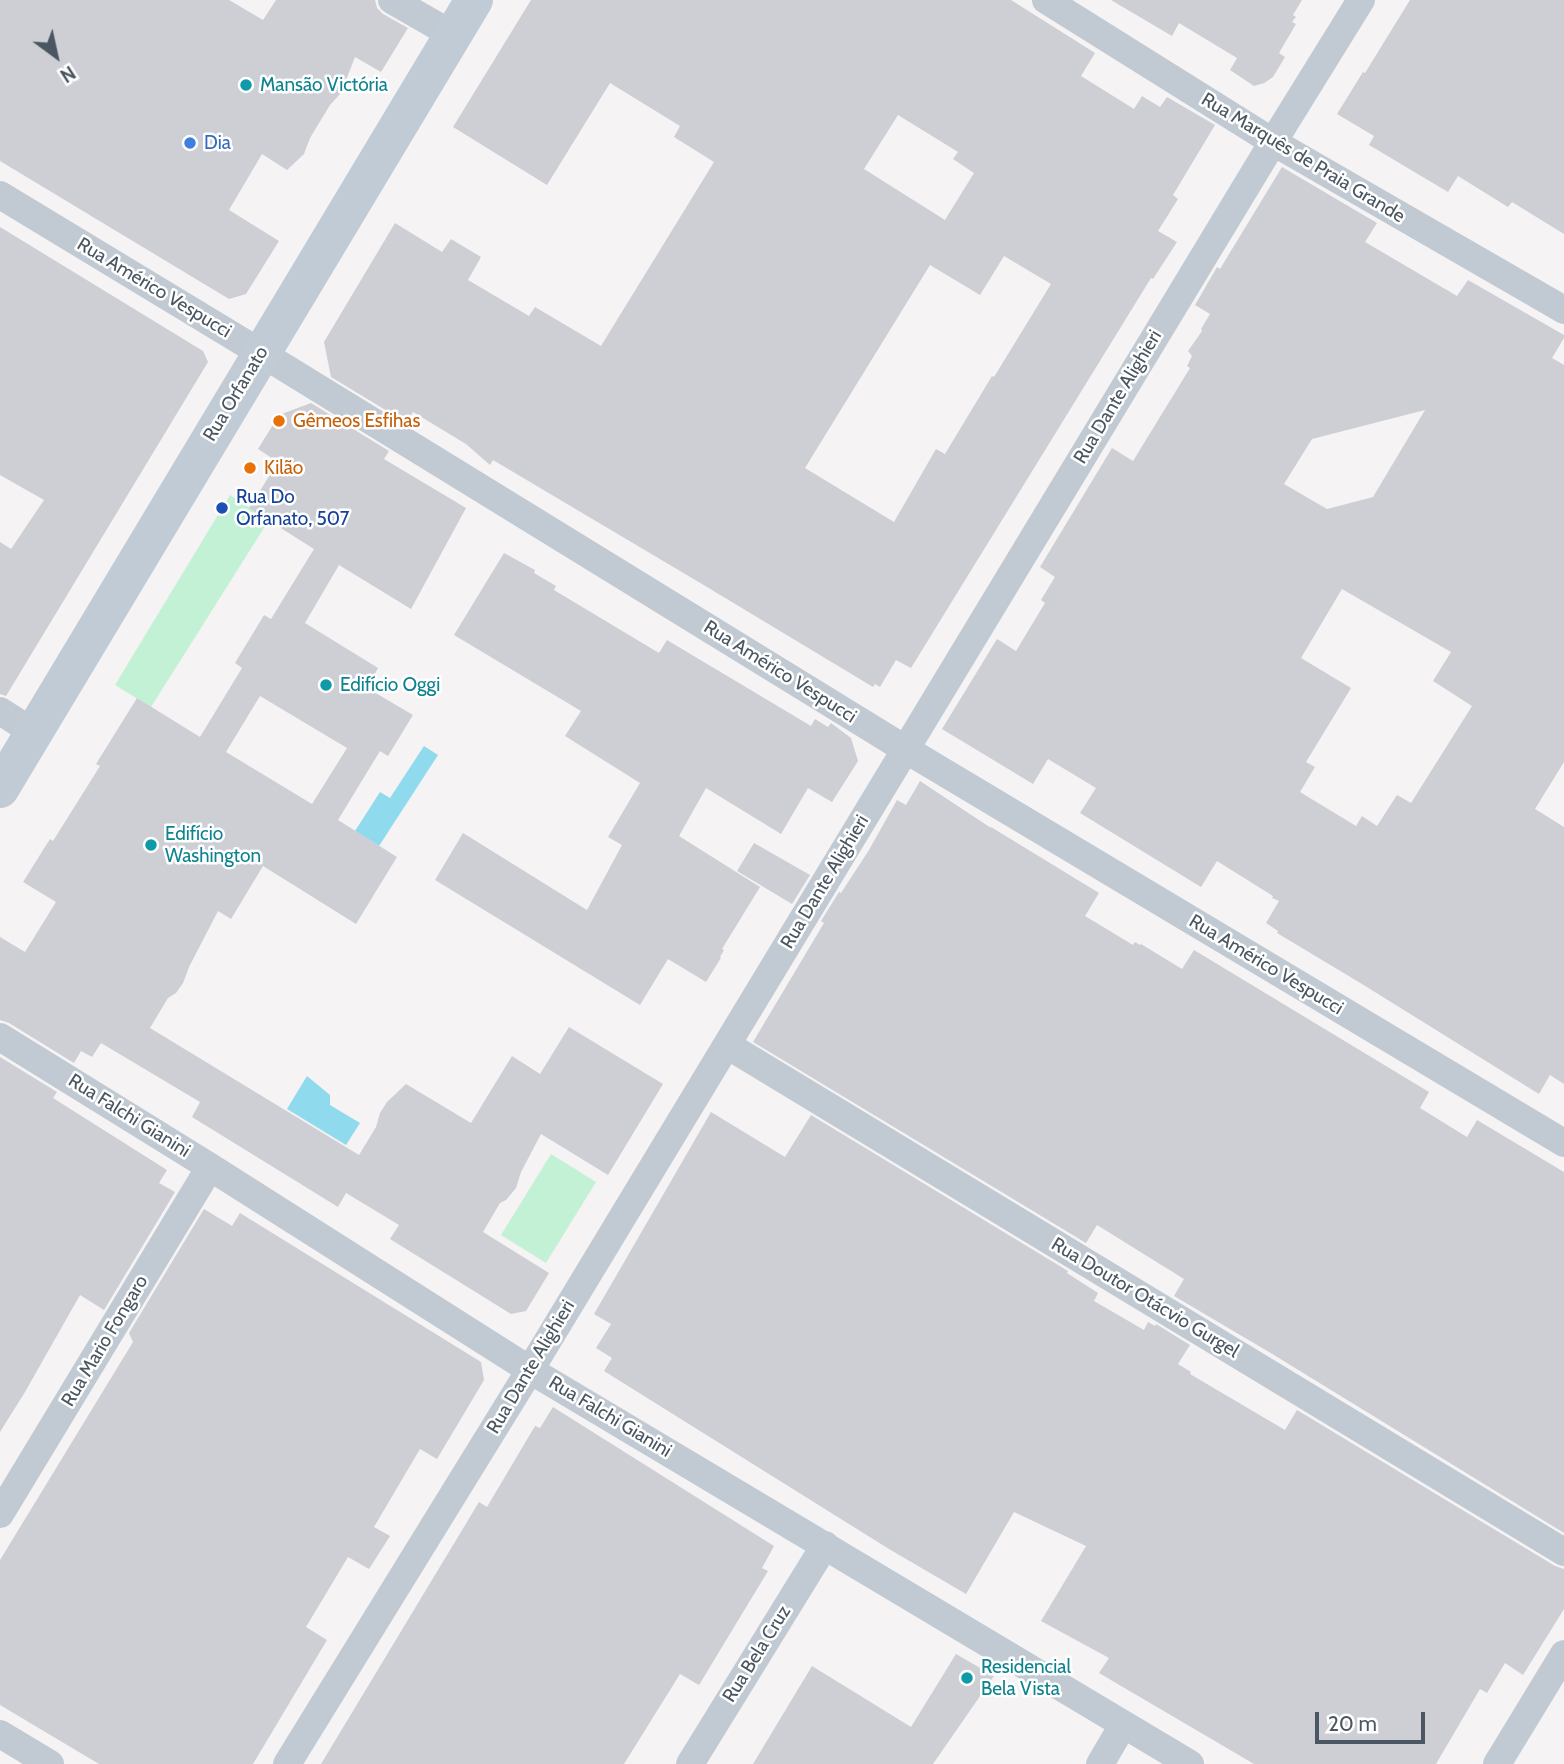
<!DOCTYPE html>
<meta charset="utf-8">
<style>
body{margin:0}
#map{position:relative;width:1564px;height:1764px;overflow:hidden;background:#f5f3f3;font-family:Cabin,sans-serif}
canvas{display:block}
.north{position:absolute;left:21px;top:21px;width:70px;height:70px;-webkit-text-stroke:5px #fff;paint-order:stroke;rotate:147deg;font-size:19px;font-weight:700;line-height:28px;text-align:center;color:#4a5661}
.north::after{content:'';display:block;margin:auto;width:24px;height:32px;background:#4a5661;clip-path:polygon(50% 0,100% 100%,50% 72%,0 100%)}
.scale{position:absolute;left:1315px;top:1712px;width:110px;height:32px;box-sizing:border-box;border:4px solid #4a5661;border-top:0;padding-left:9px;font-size:21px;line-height:24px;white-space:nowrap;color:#4a5661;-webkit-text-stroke:5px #fff;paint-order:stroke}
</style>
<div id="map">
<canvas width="1564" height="1764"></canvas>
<div class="north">N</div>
<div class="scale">20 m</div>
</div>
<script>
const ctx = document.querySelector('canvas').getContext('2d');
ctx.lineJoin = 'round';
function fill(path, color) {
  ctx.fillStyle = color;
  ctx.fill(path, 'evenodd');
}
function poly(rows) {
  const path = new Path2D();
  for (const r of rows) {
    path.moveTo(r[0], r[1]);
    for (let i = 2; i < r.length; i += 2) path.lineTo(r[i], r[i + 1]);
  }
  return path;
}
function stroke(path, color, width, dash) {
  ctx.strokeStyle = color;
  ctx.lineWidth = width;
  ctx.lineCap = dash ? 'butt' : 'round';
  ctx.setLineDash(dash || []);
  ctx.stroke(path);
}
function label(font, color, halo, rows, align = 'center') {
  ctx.font = font + ' Cabin,sans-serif';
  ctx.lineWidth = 5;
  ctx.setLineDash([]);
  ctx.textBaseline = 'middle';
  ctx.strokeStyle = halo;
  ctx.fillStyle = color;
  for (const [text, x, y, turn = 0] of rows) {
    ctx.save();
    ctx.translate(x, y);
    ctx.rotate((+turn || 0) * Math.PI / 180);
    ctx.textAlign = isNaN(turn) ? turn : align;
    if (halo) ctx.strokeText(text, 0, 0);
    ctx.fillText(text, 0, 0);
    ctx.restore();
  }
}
fill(poly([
 [230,495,269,520,151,707,115,685],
 [551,1154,596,1182,546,1263,501,1235]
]), '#c3f1d5');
fill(poly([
 [424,746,438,755,379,846,355,831,380,792,390,798],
 [307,1076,330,1095,330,1105,360,1123,346,1145,287,1109]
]), '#90daee');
fill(poly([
 [0,0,229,0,263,20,276,0,375,0,377,8,383,14,408,28,381,72,355,57,341,93,330,105,310,138,304,154,287,170,262,154,229,210,279,241,246,294,229,299,0,161],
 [531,0,1011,0,1095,53,1081,76,1134,109,1142,96,1160,107,1167,97,1215,125,1173,195,1178,199,1158,231,1177,242,1153,279,1151,278,911,668,896,660,880,687,875,684,873,687,707,587,493,460,490,465,466,444,413,412,407,423,331,377,324,342,395,223,442,252,451,239,481,257,468,280,529,316,535,307,601,346,714,162,674,137,680,126,610,83,547,185,453,127],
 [898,115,958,152,953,159,974,173,945,220,864,169],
 [1004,256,1051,284,994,377,992,376,945,454,936,449,894,522,805,468,930,265,980,295],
 [1111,0,1302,0,1293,15,1296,17,1292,22,1296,24,1279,53,1285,57,1273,77,1264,83,1254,86,1230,70,1237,58,1179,23,1172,36],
 [1410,0,1564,0,1564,234,1512,202,1508,207,1458,176,1448,192,1369,145,1374,136,1337,114,1363,72,1365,73],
 [1282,167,1377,223,1365,242,1457,296,1468,280,1564,335,1564,338,1552,358,1564,365,1564,762,1535,809,1564,827,1564,1084,1550,1075,1539,1094,1362,984,1277,933,1278,931,1266,923,1279,901,1272,898,1273,896,1217,861,1201,887,1080,813,1096,788,1048,759,1033,784,942,729,997,639,1016,651,1045,603,1041,600,1055,577,1040,567,1112,448,1133,461,1190,368,1187,366,1192,356,1188,351,1202,331,1201,329,1210,314,1195,305,1217,267,1220,269],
 [1425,410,1373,497,1327,509,1284,484,1312,439],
 [1342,589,1451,652,1433,681,1472,706,1411,803,1397,795,1377,826,1362,816,1356,826,1300,792,1315,767,1306,762,1351,688,1301,658],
 [0,227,203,351,208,362,6,696,0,694,0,542,11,549,44,500,0,475],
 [311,403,389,451,384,459,466,508,411,609,339,565,305,623,378,668,367,688,413,715,388,756,380,751,338,820,397,857,356,924,263,866,231,919,218,911,189,967,183,983,176,993,168,998,150,1028,359,1155,376,1127,380,1113,387,1102,406,1084,471,1123,512,1056,540,1074,569,1027,663,1084,608,1175,541,1134,521,1172,516,1188,506,1200,500,1203,483,1232,549,1273,526,1311,511,1314,390,1239,399,1225,346,1193,338,1207,192,1117,200,1102,101,1043,92,1057,81,1051,74,1063,9,1023,0,1020,0,937,25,952,56,902,23,882,50,839,53,841,100,766,96,764,137,698,200,737,242,668,235,663,264,615,271,619,314,549,249,508,278,462,258,449,279,415],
 [260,696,347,748,312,804,226,752],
 [504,553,535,570,534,573,556,586,554,590,659,653,667,640,811,726,815,719,828,727,831,723,851,738,858,761,832,802,808,788,781,834,706,788,679,836,760,887,722,949,724,950,720,957,721,958,706,982,668,959,640,1005,435,880,463,833,587,910,622,845,608,837,640,783,565,736,581,711,454,635],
 [920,781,991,828,991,827,1099,893,1085,916,1133,945,1135,942,1140,945,1141,944,1182,969,1194,950,1429,1092,1420,1108,1467,1137,1477,1120,1564,1172,1564,1533,1269,1352,1174,1296,1184,1279,1097,1225,1086,1243,753,1042,824,923,821,921,839,892,841,893,869,850,897,800,906,805],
 [754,843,810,875,792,904,737,871],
 [0,1057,57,1092,53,1098,167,1170,159,1183,175,1192,104,1310,80,1295,25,1392,0,1432],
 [711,1112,785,1157,811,1115,1068,1271,1067,1273,1098,1293,1094,1301,1144,1330,1148,1322,1155,1326,1156,1324,1190,1345,1178,1364,1191,1372,1190,1374,1285,1430,1297,1410,1555,1566,1564,1569,1564,1609,1523,1675,1505,1663,1487,1693,1480,1689,1436,1764,1254,1764,1099,1673,1109,1658,1041,1621,1086,1546,1014,1512,966,1594,889,1549,604,1371,612,1358,596,1348,611,1324,594,1314],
 [204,1209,232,1226,240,1213,481,1362,484,1380,437,1459,420,1449,374,1527,390,1536,369,1569,348,1557,306,1627,327,1640,253,1764,99,1764,0,1705,0,1560,133,1342,129,1333],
 [553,1407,774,1546,762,1568,768,1571,699,1685,680,1674,624,1764,321,1764,479,1502,487,1507,535,1426,540,1428],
 [956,1654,994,1676,933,1764,753,1764,812,1666,911,1727]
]), '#cdcfd5');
stroke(poly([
 [392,0,453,35],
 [1046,0,1273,142,1564,310],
 [0,195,261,353,905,749,1564,1143],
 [0,711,33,732],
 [0,1037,210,1167,530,1370,1190,1764],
 [727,1045,1564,1552],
 [0,1514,210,1167],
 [0,1734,50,1764],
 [287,1764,530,1370,1273,142,1361,0],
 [690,1764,825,1545],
 [1100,1764,1123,1725],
 [1497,1764,1564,1654]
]), '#c1cad2', 28);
stroke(poly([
 [0,789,474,0]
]), '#c1cbd6', 38);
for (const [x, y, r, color] of [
 [246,85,7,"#0f9aa8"],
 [190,143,7,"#3f7fe0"],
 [279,421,7,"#e8710a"],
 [250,468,7,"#e8710a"],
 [222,508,7,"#1a4fb4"],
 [326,685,7,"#0f9aa8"],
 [151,845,7,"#0f9aa8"],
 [967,1678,7,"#0f9aa8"]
]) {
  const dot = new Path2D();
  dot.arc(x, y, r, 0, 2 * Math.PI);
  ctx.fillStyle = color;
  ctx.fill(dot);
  stroke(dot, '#fff', 2.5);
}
label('19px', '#0d838f', '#fff', [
 ["Mansão Victória",260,85],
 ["Edifício Oggi",340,685],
 ["Edifício",165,834],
 ["Washington",165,856],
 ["Residencial",981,1667],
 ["Bela Vista",981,1689]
], 'left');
label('19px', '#366cbe', '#fff', [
 ["Dia",204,143]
], 'left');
label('19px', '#4a5661', '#fff', [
 ["Rua Marquês de Praia Grande",1303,158,31],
 ["Rua Américo Vespucci",154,288,31],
 ["Rua Orfanato",236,394,-59],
 ["Rua Dante Alighieri",1118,397,-59],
 ["Rua Américo Vespucci",780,672,32],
 ["Rua Dante Alighieri",825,882,-59],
 ["Rua Américo Vespucci",1266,965,31],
 ["Rua Falchi Gianini",129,1116,32],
 ["Rua Doutor Otácvio Gurgel",1145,1298,31],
 ["Rua Mario Fongaro",105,1341,-59],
 ["Rua Dante Alighieri",531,1367,-59],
 ["Rua Falchi Gianini",610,1417,31],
 ["Rua Bela Cruz",757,1654,-58]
]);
label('19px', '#c56008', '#fff', [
 ["Gêmeos Esfihas",293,421],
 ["Kilão",264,468]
], 'left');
label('19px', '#164399', '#fff', [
 ["Rua Do",236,497],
 ["Orfanato, 507",236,519]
], 'left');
</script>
